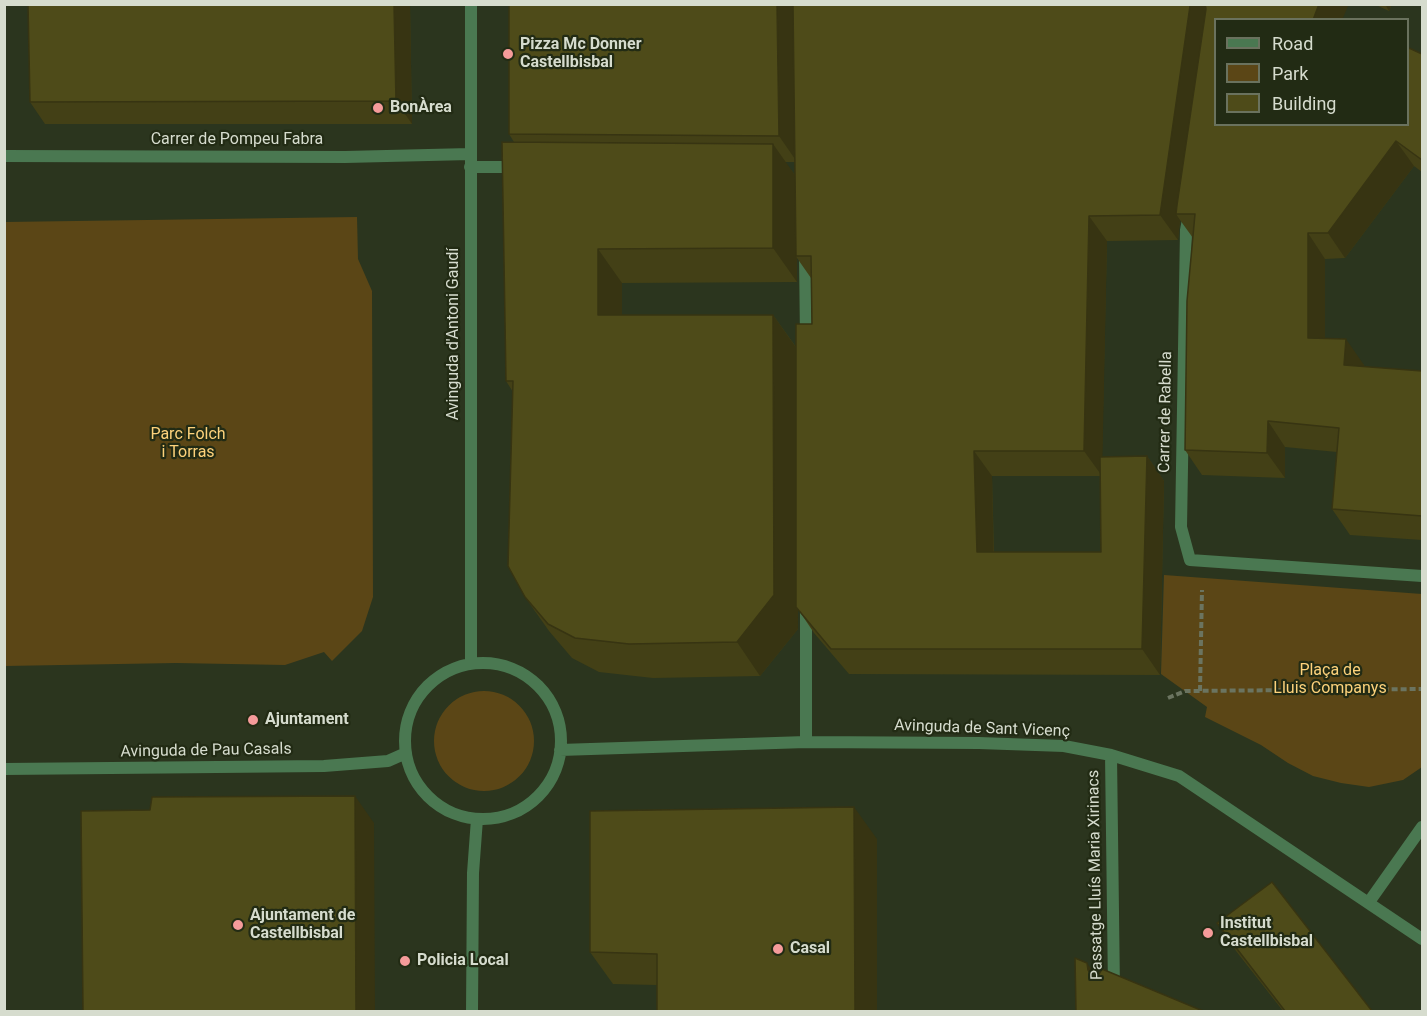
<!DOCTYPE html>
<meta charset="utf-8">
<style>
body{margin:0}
#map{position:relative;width:1427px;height:1016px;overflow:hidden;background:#2b351e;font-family:Roboto,sans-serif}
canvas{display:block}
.frame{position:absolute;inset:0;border:6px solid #d6dcce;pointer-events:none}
.legend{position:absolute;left:1214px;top:18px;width:195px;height:108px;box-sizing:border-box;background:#222b14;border:2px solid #6a725e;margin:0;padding:8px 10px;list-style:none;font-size:18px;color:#d6dcce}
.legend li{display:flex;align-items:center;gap:12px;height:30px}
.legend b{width:30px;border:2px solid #6a725e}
</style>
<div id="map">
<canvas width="1427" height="1016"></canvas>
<div class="frame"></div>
<ul class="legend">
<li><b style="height:8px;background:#4a7851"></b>Road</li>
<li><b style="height:16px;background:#5b4616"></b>Park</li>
<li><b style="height:16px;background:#4e4b19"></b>Building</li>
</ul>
</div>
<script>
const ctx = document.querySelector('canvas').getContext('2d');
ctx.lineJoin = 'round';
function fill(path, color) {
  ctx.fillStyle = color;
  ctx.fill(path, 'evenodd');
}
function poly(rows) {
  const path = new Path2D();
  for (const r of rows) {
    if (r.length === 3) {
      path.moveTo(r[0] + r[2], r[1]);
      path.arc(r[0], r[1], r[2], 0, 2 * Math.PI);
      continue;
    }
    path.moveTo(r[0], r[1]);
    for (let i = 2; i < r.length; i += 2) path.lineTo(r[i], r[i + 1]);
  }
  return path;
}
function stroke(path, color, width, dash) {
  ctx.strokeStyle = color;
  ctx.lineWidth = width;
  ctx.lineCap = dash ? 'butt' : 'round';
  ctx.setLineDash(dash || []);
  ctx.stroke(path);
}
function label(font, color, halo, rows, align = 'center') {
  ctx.font = font + ' Roboto,sans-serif';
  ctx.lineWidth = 4.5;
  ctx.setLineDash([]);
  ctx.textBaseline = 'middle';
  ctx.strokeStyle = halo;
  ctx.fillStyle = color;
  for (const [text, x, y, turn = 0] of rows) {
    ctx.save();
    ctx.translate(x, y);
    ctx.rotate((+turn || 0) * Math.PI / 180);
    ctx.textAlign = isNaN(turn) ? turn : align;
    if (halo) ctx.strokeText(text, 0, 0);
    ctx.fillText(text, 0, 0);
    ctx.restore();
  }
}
fill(poly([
 [357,217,358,259,372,291,373,597,362,631,332,661,324,652,285,665,176,663,5,666,5,222],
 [1164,575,1422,594,1422,767,1403,780,1369,787,1341,783,1313,776,1288,763,1261,745,1205,717,1207,707,1161,674],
 [484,741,50]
]), '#5b4616');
stroke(poly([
 [1200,691,1202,590],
 [1168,698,1185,691,1422,689]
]), '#6b7460', 4, [6, 3]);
stroke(poly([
 [470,167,519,167]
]), '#4a7851', 12);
stroke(poly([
 [471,4,471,663],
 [4,156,345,157,470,154],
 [1189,214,1186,230,1181,527,1190,560,1422,576],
 [805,255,806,339],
 [806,606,806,742],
 [483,741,78],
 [560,750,806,742,979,743,1064,746,1111,755,1179,776,1422,939],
 [1111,755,1114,990],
 [4,769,324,766,388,761,406,753],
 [1369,902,1422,827],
 [472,1012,473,873,477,819]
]), '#4a7851', 12);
fill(poly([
 [28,4,410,4,412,124,45,124,30,102],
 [1374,4,1392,4,1389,11],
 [1215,20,1407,124,1422,54,1422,172,1414,166,1345,258,1325,259,1325,339,1364,365,1364,367,1422,371,1422,540,1350,535,1332,509,1337,452,1285,447,1285,478,1202,475,1185,450,1193,238,1180,220,1178,240,1107,241,1102,457,1147,456,1164,481,1160,675,849,674,814,633,798,609,798,629,760,676,653,678,599,672,572,658,549,631,525,597,513,392,506,381,514,142,509,134],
 [785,162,795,162,795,175],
 [797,258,811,278,812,324,796,347,773,315,622,315,622,283,797,282],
 [992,476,1100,476,1101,552,994,552],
 [877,839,877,1011,657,1011,657,985,613,984,590,952],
 [1217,923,1372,1011,1283,1011,1236,951]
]), '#434016');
fill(poly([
 [394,4,410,4,412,124,396,101],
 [777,4,795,4,797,162,779,136],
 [1192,4,1212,4,1176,214,1180,220,1178,240,1160,215,1190,6],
 [1319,4,1349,4,1342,20,1313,20],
 [1385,4,1392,4,1389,11],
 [1396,141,1414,166,1345,258,1328,233],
 [773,144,797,178,796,256,797,258,797,282,773,248],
 [1089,216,1107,241,1102,476,1084,451],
 [1308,233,1325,259,1325,364,1308,338],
 [598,249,622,283,622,349,598,315],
 [773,315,797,349,798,629,760,676,737,642],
 [1346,339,1364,365,1361,390,1344,365],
 [1268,421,1285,447,1285,478,1267,453],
 [974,451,992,476,994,578,977,552],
 [1147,456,1164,481,1160,675,1142,649],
 [355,796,374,823,375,1011,356,1011],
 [854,807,877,839,877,1011,855,1011],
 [1087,963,1106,990,1088,970]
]), '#373412');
const building = poly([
 [28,4,394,4,396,101,30,102,28,4],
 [509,4,777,4,779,136,509,134,509,4],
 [793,4,1192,4,1190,6,1160,215,1089,216,1084,451,974,451,977,552,1101,552,1100,457,1147,456,1142,649,831,649,796,607,796,324,812,324,811,256,796,256,793,4],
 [1205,4,1319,4,1313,20,1215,20,1215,124,1407,124,1407,51,1409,48,1422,54,1422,160,1396,141,1328,233,1308,233,1308,338,1346,339,1344,365,1422,371,1422,516,1332,509,1339,428,1268,421,1267,453,1185,450,1187,301,1195,214,1176,214,1177,205,1206,9,1205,4],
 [502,142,773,144,773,248,598,249,598,315,773,315,774,595,737,642,629,644,575,638,548,624,525,597,508,566,513,381,506,381,502,142],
 [355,796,356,1011,83,1011,81,811,150,810,152,797,355,796],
 [854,807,855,1011,657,1011,657,954,590,952,590,811,854,807],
 [1272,882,1372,1011,1285,1011,1217,923,1272,882],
 [1075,958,1087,963,1088,970,1091,974,1099,974,1102,969,1203,1011,1076,1011,1075,958]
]);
fill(building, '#4e4b19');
stroke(building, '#373412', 1.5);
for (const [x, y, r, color] of [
 [508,54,6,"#f59b9a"],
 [378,108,6,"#f59b9a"],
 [253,720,6,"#f59b9a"],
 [238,925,6,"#f59b9a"],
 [1208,933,6,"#f59b9a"],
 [778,949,6,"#f59b9a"],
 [405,961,6,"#f59b9a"]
]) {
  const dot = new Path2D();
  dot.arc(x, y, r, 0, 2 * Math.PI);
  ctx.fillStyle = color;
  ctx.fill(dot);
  stroke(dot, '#222b14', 2);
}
label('bold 16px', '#d6dcce', '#222b14', [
 ["Pizza Mc Donner",520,45],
 ["Castellbisbal",520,63],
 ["BonÀrea",390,108],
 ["Ajuntament",265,720],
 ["Ajuntament de",250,916],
 ["Castellbisbal",250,934],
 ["Institut",1220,924],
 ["Castellbisbal",1220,942],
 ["Casal",790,949],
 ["Policia Local",417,961]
], 'left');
label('16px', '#d6dcce', '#222b14', [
 ["Carrer de Pompeu Fabra",237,140],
 ["Avinguda d'Antoni Gaudí",454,334,-90],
 ["Carrer de Rabella",1166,412,-89],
 ["Avinguda de Sant Vicenç",982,729,2],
 ["Avinguda de Pau Casals",206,751,-1],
 ["Passatge Lluís Maria Xirinacs",1096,875,-91]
]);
label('16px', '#fdd27b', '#222b14', [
 ["Parc Folch",188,435],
 ["i Torras",188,453],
 ["Plaça de",1330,671],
 ["Lluis Companys",1330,689]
]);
</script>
